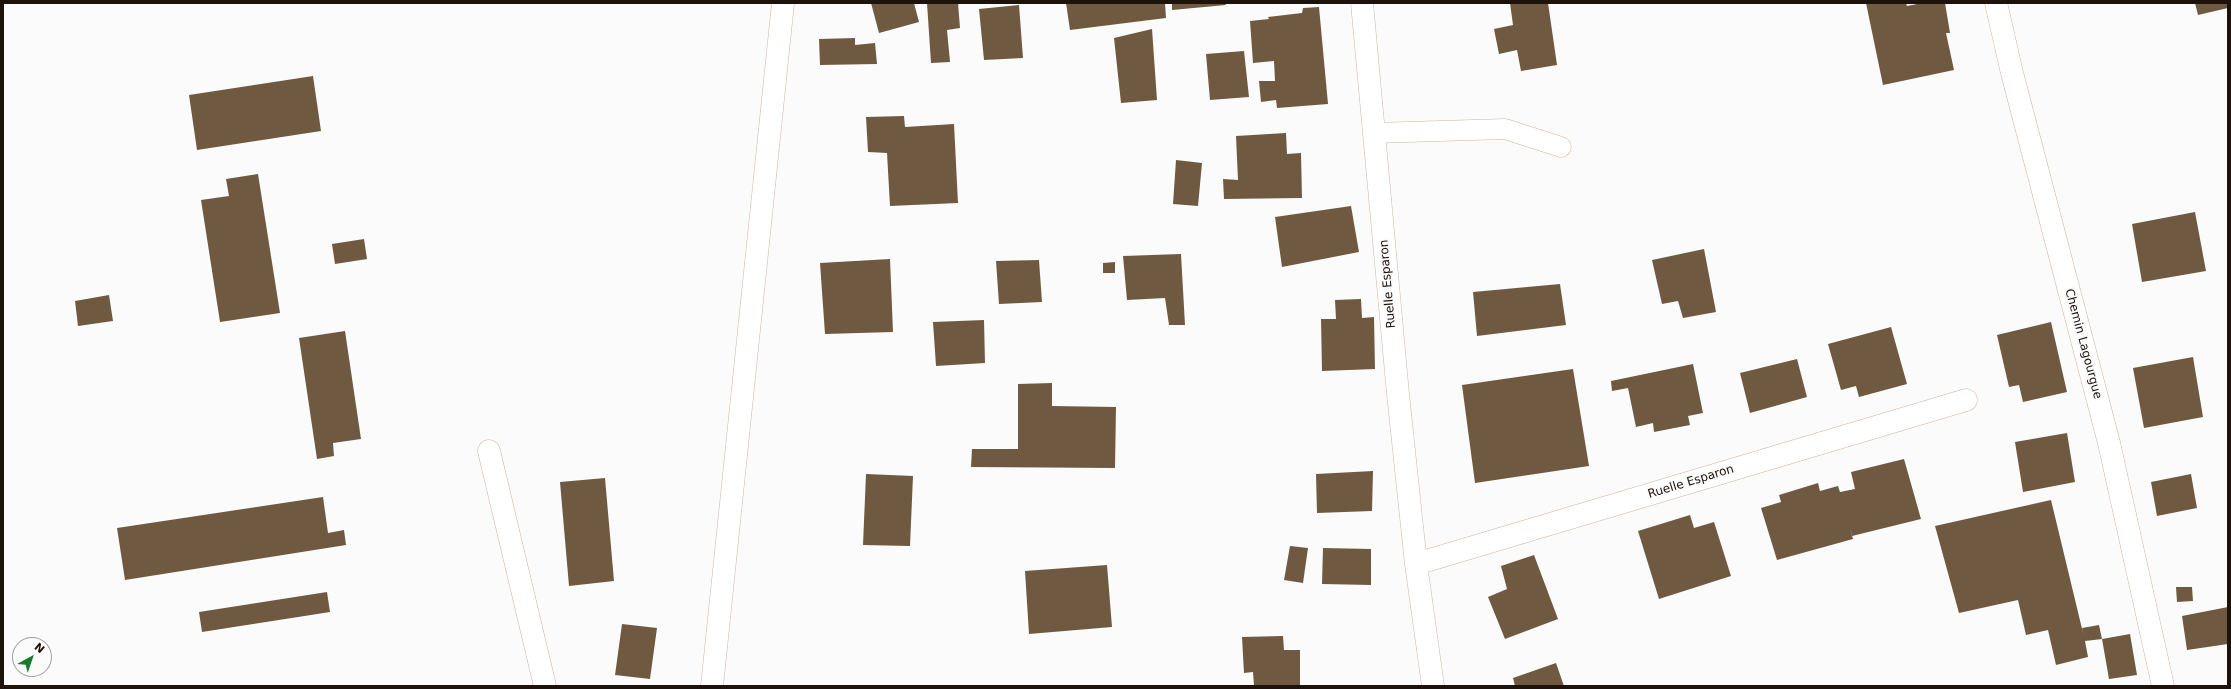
<!DOCTYPE html>
<style>
body{margin:0}
#map{position:relative;width:2231px;height:689px;overflow:hidden;background:#fbfbfb;font-family:"DejaVu Sans",sans-serif}
canvas{display:block}
.frame{position:absolute;inset:0;border:4px solid #1e120c;pointer-events:none}
.north{position:absolute;left:12px;top:637px;width:40px;height:40px;box-sizing:border-box;background:#fbfbfb;border:1px solid #a39e9b;border-radius:50%;rotate:40deg;font-size:11px;font-weight:700;line-height:16px;text-align:center;color:#1e120c}
.north::after{content:'';display:block;margin:auto;width:14px;height:18px;background:#197b2e;clip-path:polygon(50% 0,100% 100%,50% 72%,0 100%)}
</style>
<div id="map">
<canvas width="2231" height="689"></canvas>
<div class="frame"></div>
<div class="north">N</div>
</div>
<script>
const ctx = document.querySelector('canvas').getContext('2d');
ctx.lineJoin = 'round';
function fill(path, color) {
  ctx.fillStyle = color;
  ctx.fill(path, 'evenodd');
}
function poly(rows) {
  const path = new Path2D();
  for (const r of rows) {
    path.moveTo(r[0], r[1]);
    for (let i = 2; i < r.length; i += 2) path.lineTo(r[i], r[i + 1]);
  }
  return path;
}
function stroke(path, color, width, dash) {
  ctx.strokeStyle = color;
  ctx.lineWidth = width;
  ctx.lineCap = dash ? 'butt' : 'round';
  ctx.setLineDash(dash || []);
  ctx.stroke(path);
}
function label(font, color, halo, rows, align = 'center') {
  ctx.font = font + ' "DejaVu Sans",sans-serif';
  ctx.lineWidth = 4;
  ctx.setLineDash([]);
  ctx.textBaseline = 'middle';
  ctx.strokeStyle = halo;
  ctx.fillStyle = color;
  for (const [text, x, y, turn = 0] of rows) {
    ctx.save();
    ctx.translate(x, y);
    ctx.rotate((+turn || 0) * Math.PI / 180);
    ctx.textAlign = isNaN(turn) ? turn : align;
    if (halo) ctx.strokeText(text, 0, 0);
    ctx.fillText(text, 0, 0);
    ctx.restore();
  }
}
fill(poly([
 [871,3,914,3,919,22,879,33],
 [927,3,958,3,960,28,947,30,950,62,931,63],
 [1066,3,1165,3,1166,18,1070,30],
 [1172,3,1225,3,1226,5,1172,10],
 [1510,3,1548,3,1557,65,1521,71,1517,50,1499,54,1494,29,1513,25],
 [1866,3,1906,3,1907,6,1922,3,1945,3,1950,33,1946,33,1954,70,1883,85],
 [2195,3,2228,3,2228,8,2198,15],
 [1019,5,1023,58,984,60,979,9],
 [1319,7,1328,104,1277,108,1276,100,1261,102,1259,81,1275,81,1274,61,1253,63,1250,21,1269,19,1268,17,1302,13,1303,8],
 [1152,29,1157,100,1121,103,1114,38],
 [855,38,855,45,875,43,877,64,820,65,819,39],
 [1244,51,1249,97,1210,100,1206,54],
 [313,76,321,131,197,150,189,95],
 [904,116,905,127,954,124,958,203,890,206,887,153,868,152,866,117],
 [1286,133,1287,154,1301,153,1302,198,1224,199,1223,179,1238,180,1236,136],
 [1176,160,1202,163,1198,206,1173,204],
 [258,174,280,313,220,322,201,200,229,196,226,179],
 [1351,206,1359,252,1282,267,1275,217],
 [2195,212,2206,271,2142,282,2132,224],
 [364,239,367,259,335,264,332,244],
 [1704,249,1716,312,1683,318,1678,301,1662,304,1652,260],
 [1181,254,1185,325,1169,325,1165,298,1127,300,1123,256],
 [890,259,893,332,825,334,820,263],
 [1039,260,1042,302,999,304,996,261],
 [1115,262,1115,273,1103,273,1103,263],
 [1560,284,1566,325,1477,336,1473,292],
 [109,295,113,321,78,326,75,301],
 [1361,299,1362,318,1374,317,1375,369,1322,371,1321,319,1336,319,1335,300],
 [984,320,985,363,936,366,933,322],
 [2051,322,2067,392,2023,402,2019,385,2009,387,1997,335],
 [1891,327,1907,384,1859,397,1856,386,1841,390,1828,344],
 [345,331,361,439,333,443,334,456,317,459,299,338],
 [2193,357,2203,417,2144,428,2133,368],
 [1797,359,1807,397,1750,413,1740,373],
 [1693,364,1703,413,1688,416,1690,425,1654,432,1653,423,1636,427,1628,388,1612,391,1611,381],
 [1573,369,1589,466,1475,483,1462,385],
 [1052,383,1052,406,1116,407,1115,468,971,467,972,449,1018,449,1018,384],
 [2067,433,2075,482,2023,492,2015,442],
 [1904,459,1921,519,1852,536,1850,528,1853,539,1777,560,1761,508,1781,502,1779,495,1818,483,1820,491,1838,486,1840,492,1855,489,1851,472],
 [1373,471,1372,511,1317,513,1316,474],
 [866,474,913,476,910,546,863,545],
 [2191,474,2197,508,2157,516,2151,482],
 [605,478,614,581,569,586,560,482],
 [323,497,328,533,344,530,346,545,125,580,117,528],
 [2051,500,2084,637,2082,628,2099,625,2102,639,2130,634,2137,675,2109,679,2102,639,2085,641,2088,657,2056,665,2048,630,2026,635,2018,600,1959,613,1935,526],
 [1690,515,1694,528,1714,522,1731,576,1659,599,1638,531],
 [1290,546,1308,548,1303,583,1284,580],
 [1323,548,1371,549,1371,585,1322,584],
 [1534,555,1558,619,1505,639,1488,597,1507,589,1501,566],
 [1107,565,1112,627,1029,634,1025,571],
 [2176,587,2192,587,2193,601,2177,602],
 [327,592,330,612,202,632,199,612],
 [2228,607,2228,644,2187,650,2182,616],
 [622,624,657,628,650,679,615,675],
 [1283,636,1284,650,1300,650,1300,685,1254,686,1253,672,1244,673,1242,637],
 [1556,663,1564,686,1515,686,1513,678]
]), '#6f5a41');
const service = poly([
 [1374,133,1505,129,1561,147]
]);
const minor = poly([
 [1362,3,1398,394,1416,564,1433,686],
 [1996,3,2012,73,2109,443,2163,686],
 [489,451,545,686],
 [1416,564,1966,400],
 [712,686,783,3]
]);
stroke(service, '#d2b29f', 21);
stroke(minor, '#d2b29f', 23);
stroke(service, '#fff', 20);
stroke(minor, '#fff', 22);
label('12px', '#1e120c', '#fbfbfb', [
 ["Ruelle Esparon",1388,284,-95],
 ["Chemin Lagourgue",2083,344,75],
 ["Ruelle Esparon",1691,482,-17]
]);
</script>
